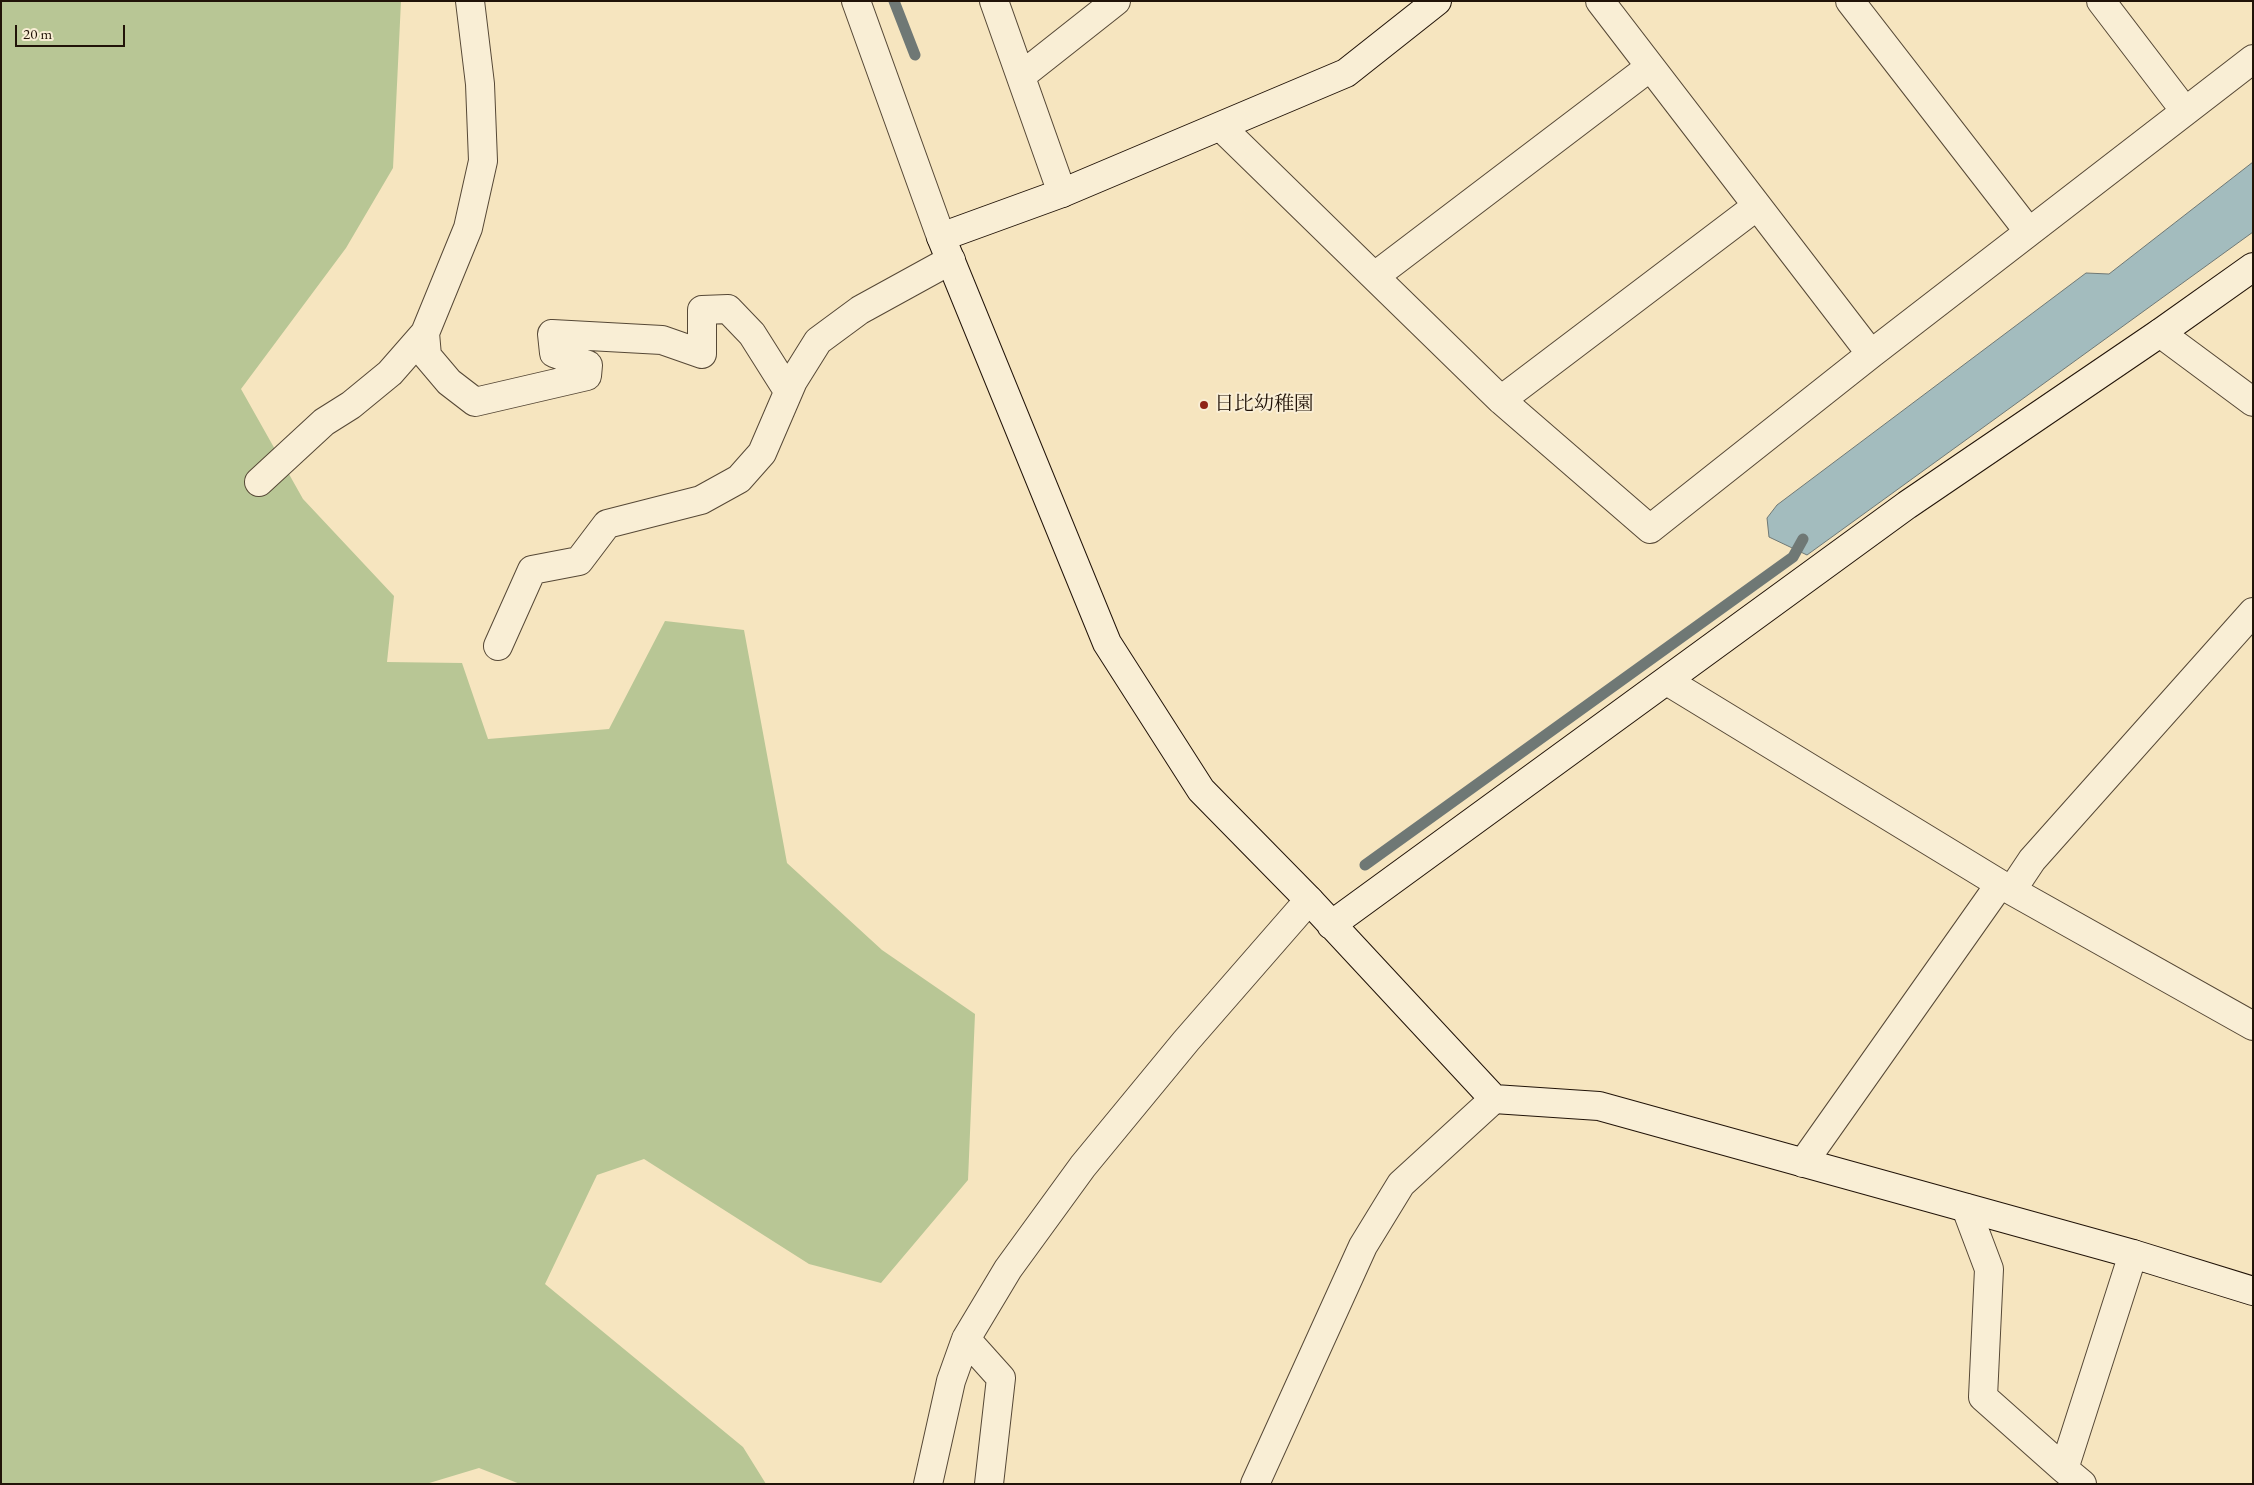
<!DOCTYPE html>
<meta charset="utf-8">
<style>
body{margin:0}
#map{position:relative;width:2254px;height:1485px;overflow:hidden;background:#f6e5bf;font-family:"EB Garamond",serif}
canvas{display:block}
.frame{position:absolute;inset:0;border:2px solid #211308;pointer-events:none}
.scale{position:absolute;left:15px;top:25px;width:110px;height:22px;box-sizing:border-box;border:2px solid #211308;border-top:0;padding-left:6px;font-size:15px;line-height:18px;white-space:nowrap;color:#211308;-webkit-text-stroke:4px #f9eed5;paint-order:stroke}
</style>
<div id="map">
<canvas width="2254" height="1485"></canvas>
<div class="frame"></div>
<div class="scale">20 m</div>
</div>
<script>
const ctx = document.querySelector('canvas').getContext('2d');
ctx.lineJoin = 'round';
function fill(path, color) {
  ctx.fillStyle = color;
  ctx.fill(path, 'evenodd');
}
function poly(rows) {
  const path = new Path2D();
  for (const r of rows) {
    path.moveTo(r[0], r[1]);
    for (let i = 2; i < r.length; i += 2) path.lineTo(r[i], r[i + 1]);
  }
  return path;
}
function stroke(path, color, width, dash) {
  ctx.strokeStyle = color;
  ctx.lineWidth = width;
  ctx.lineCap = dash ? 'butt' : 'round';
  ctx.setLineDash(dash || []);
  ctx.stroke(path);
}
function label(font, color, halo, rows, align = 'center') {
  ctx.font = font + ' "EB Garamond","Noto Serif JP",serif';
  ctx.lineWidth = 4;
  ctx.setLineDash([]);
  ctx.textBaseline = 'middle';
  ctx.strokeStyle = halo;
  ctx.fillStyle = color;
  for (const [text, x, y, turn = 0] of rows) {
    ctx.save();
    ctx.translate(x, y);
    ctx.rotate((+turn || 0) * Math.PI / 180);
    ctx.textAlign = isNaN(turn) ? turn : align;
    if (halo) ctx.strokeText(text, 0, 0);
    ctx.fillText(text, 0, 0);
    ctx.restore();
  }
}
fill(poly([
 [1,1,401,1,393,168,346,248,241,389,303,499,394,596,387,662,462,663,488,739,609,729,665,621,744,630,787,863,882,950,975,1014,968,1180,881,1283,809,1264,644,1159,597,1175,545,1284,743,1447,766,1484,520,1484,479,1468,426,1484,1,1484]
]), '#b8c695');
const water = poly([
 [2253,162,2253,232,1807,555,1769,537,1767,518,1777,505,2086,273,2109,274,2253,162]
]);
fill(water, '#a3bcbe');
stroke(water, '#6f7875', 1);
stroke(poly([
 [894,1,915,55],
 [1365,865,1793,557,1803,539]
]), '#6f7875', 11);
const street = poly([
 [470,1,480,84,483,161,468,228,425,333,427,356,449,382,475,402,587,376,588,365,554,353,552,334,662,340,702,354,702,310,728,309,752,334,788,391],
 [856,1,941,237],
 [994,1,1062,193],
 [1600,1,1871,354],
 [1850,1,2029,232],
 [2101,1,2185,111],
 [1021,76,1116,1],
 [1221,127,1501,400,1650,529,1871,354,2253,59],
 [1375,276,1650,67],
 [2160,333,2253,402],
 [1501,400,1757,206],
 [259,482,324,422,351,405,390,373,425,333],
 [498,646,532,570,579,561,607,524,701,500,739,479,762,453,793,381,818,341,860,310,951,260],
 [1667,681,2000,884,2253,1026],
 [2012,890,2032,860,2253,612],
 [1803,1163,2000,884],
 [1966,1208,1989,1269,1983,1397,2064,1469],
 [928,1484,951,1381,966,1339],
 [989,1484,1001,1378,966,1339,1008,1269,1083,1166,1186,1041,1309,900],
 [1255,1484,1363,1246,1401,1184,1494,1099],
 [2082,1484,2064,1469,2133,1254]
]);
const secondary = poly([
 [1437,1,1346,73,1062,193,941,237,1107,643,1201,790,1309,900,1494,1099,1599,1106,2133,1254,2253,1291],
 [1331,925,1907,505,2160,333,2253,267]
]);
stroke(street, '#564836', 30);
stroke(secondary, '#211308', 30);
stroke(street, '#f9eed5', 28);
stroke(secondary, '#f9eed5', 28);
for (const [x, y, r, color] of [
 [1204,405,5,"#8f2418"]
]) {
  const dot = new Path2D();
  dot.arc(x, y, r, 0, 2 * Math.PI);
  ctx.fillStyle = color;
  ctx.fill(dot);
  stroke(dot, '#f9eed5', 2);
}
label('20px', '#211308', '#f9eed5', [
 ["日比幼稚園",1214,405]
], 'left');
</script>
